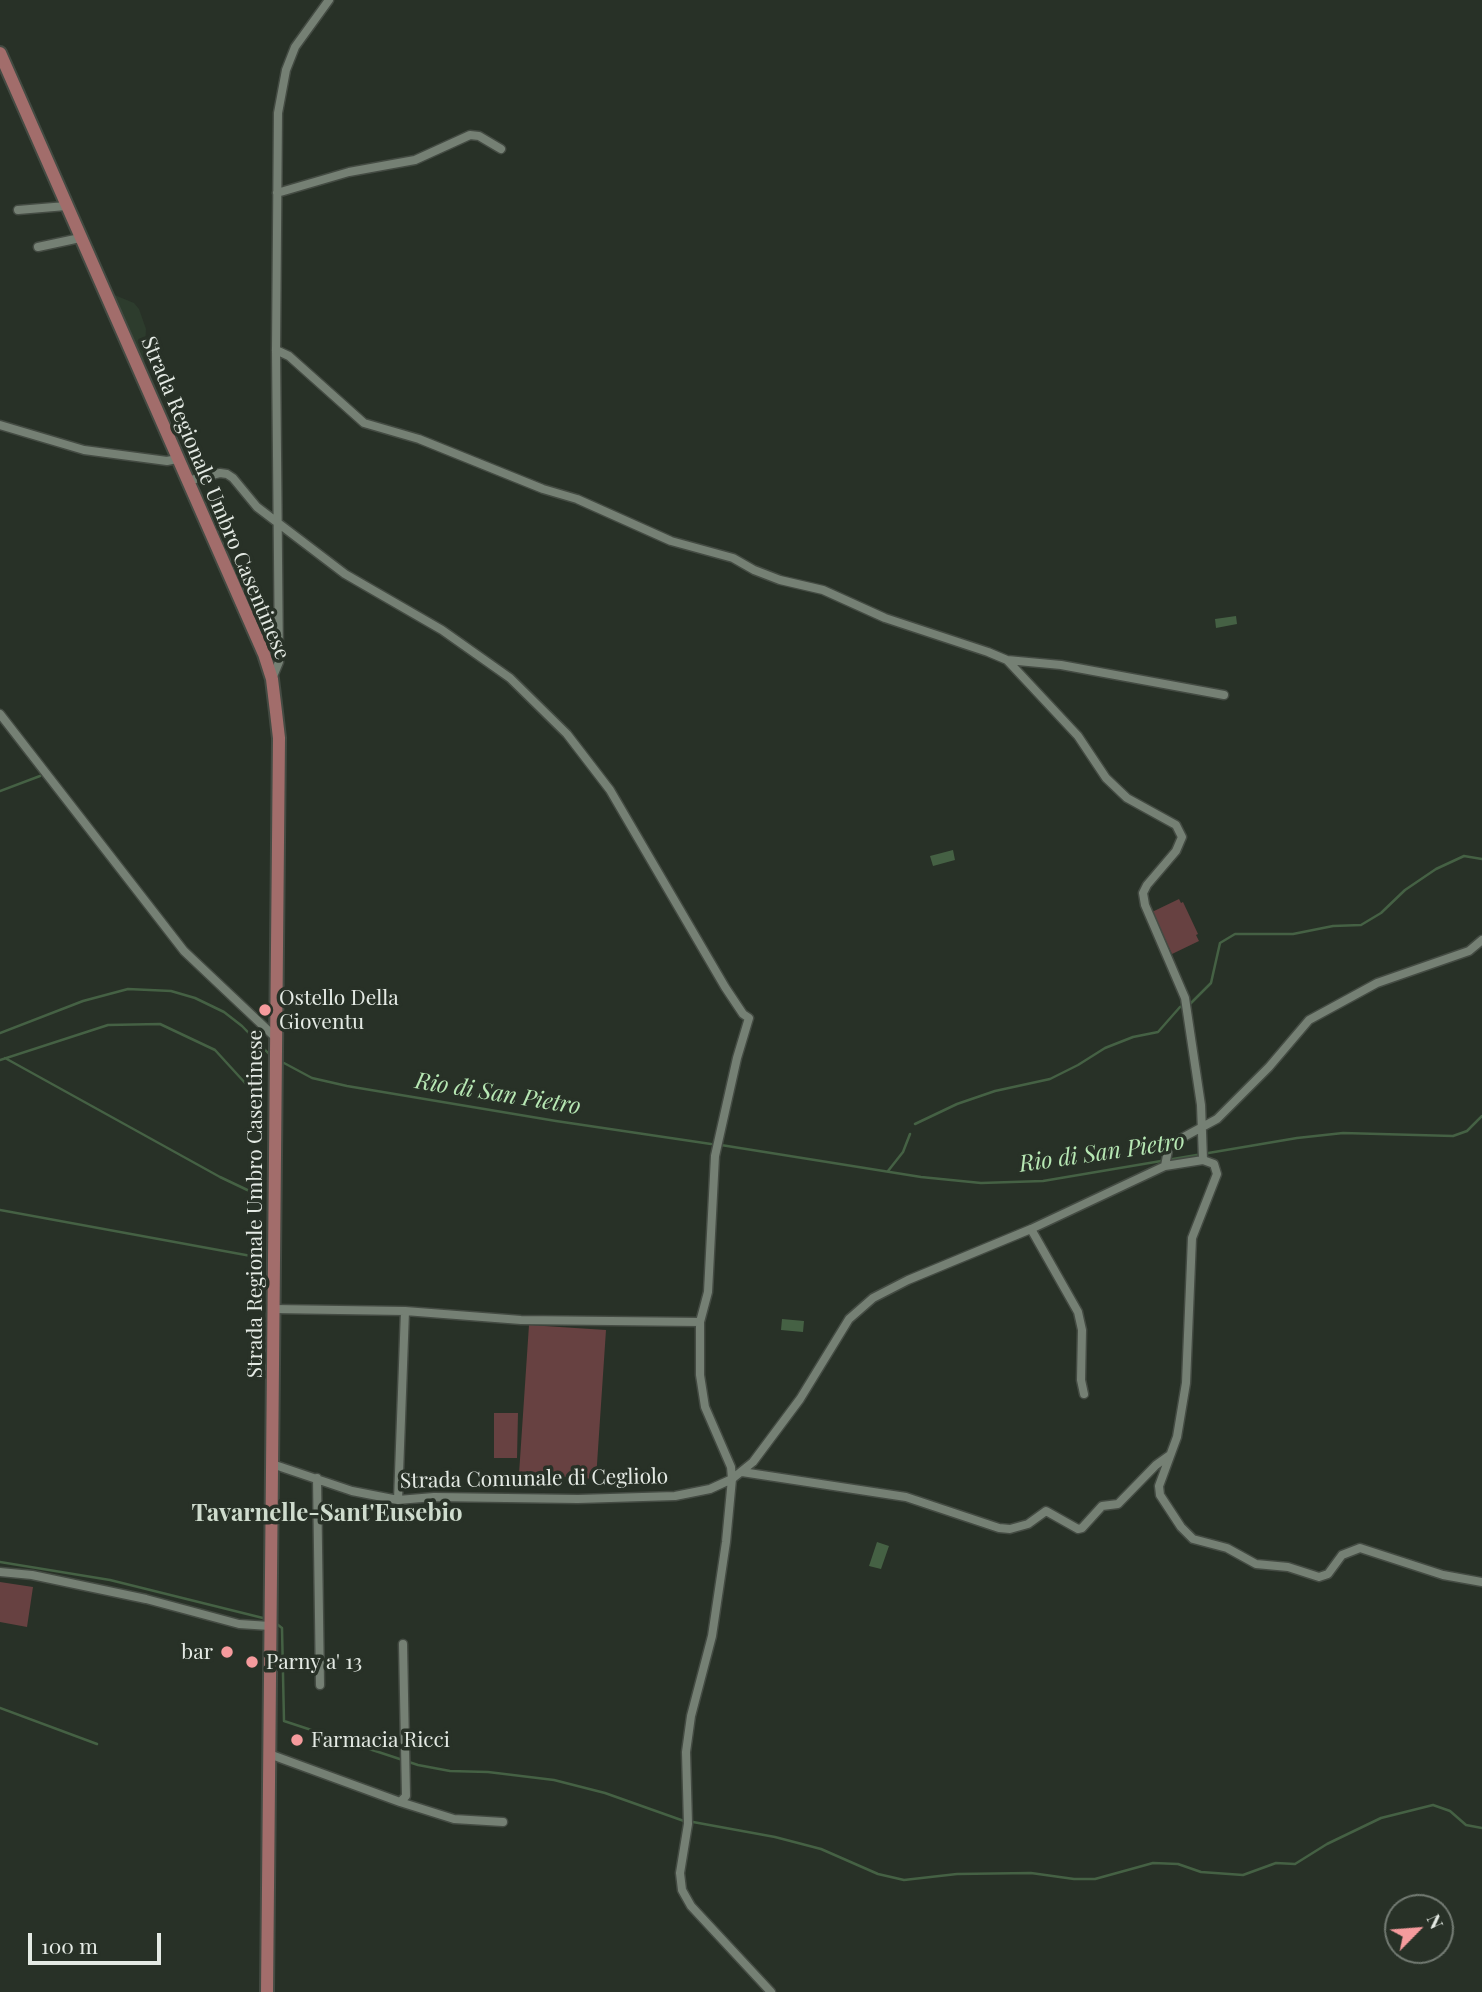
<!DOCTYPE html>
<style>
body{margin:0}
#map{position:relative;width:1482px;height:1992px;overflow:hidden;background:#283127;font-family:"Playfair Display",serif}
canvas{display:block}
.north{position:absolute;left:1384px;top:1894px;width:70px;height:70px;box-sizing:border-box;background:#283127;border:2px solid #737b73;border-radius:50%;rotate:65deg;font-size:19px;font-weight:700;line-height:28px;text-align:center;color:#e4eae4}
.north::after{content:'';display:block;margin:auto;width:24px;height:32px;background:#f59b9d;clip-path:polygon(50% 0,100% 100%,50% 72%,0 100%)}
.scale{position:absolute;left:28px;top:1933px;width:133px;height:32px;box-sizing:border-box;border:4px solid #e4eae4;border-top:0;padding-left:9px;font-size:21px;line-height:24px;white-space:nowrap;color:#e4eae4;-webkit-text-stroke:5px #283127;paint-order:stroke}
</style>
<div id="map">
<canvas width="1482" height="1992"></canvas>
<div class="north">N</div>
<div class="scale">100 m</div>
</div>
<script>
const ctx = document.querySelector('canvas').getContext('2d');
ctx.lineJoin = 'round';
function fill(path, color) {
  ctx.fillStyle = color;
  ctx.fill(path, 'evenodd');
}
function poly(rows) {
  const path = new Path2D();
  for (const r of rows) {
    path.moveTo(r[0], r[1]);
    for (let i = 2; i < r.length; i += 2) path.lineTo(r[i], r[i + 1]);
  }
  return path;
}
function stroke(path, color, width, dash) {
  ctx.strokeStyle = color;
  ctx.lineWidth = width;
  ctx.lineCap = dash ? 'butt' : 'round';
  ctx.setLineDash(dash || []);
  ctx.stroke(path);
}
function label(font, color, halo, rows, align = 'center') {
  ctx.font = font + ' "Playfair Display",serif';
  ctx.lineWidth = 7;
  ctx.setLineDash([]);
  ctx.textBaseline = 'middle';
  ctx.strokeStyle = halo;
  ctx.fillStyle = color;
  for (const [text, x, y, turn = 0] of rows) {
    ctx.save();
    ctx.translate(x, y);
    ctx.rotate((+turn || 0) * Math.PI / 180);
    ctx.textAlign = isNaN(turn) ? turn : align;
    if (halo) ctx.strokeText(text, 0, 0);
    ctx.fillText(text, 0, 0);
    ctx.restore();
  }
}
fill(poly([
 [112,294,134,303,139,309,146,329,144,367]
]), '#2d3c2d');
fill(poly([
 [1179,899,1181,903,1183,902,1198,934,1196,935,1199,941,1172,954,1152,912],
 [529,1325,606,1330,596,1479,519,1474],
 [494,1413,518,1413,517,1458,494,1458],
 [0,1582,33,1587,27,1627,0,1622]
]), '#674141');
fill(poly([
 [1236,616,1237,624,1216,628,1215,619],
 [953,850,955,860,933,866,930,856],
 [782,1319,804,1321,803,1332,781,1330],
 [877,1542,889,1546,881,1569,869,1566]
]), '#456144');
stroke(poly([
 [0,791,40,776],
 [0,1033,83,1001,128,989,171,991,195,998,224,1012,242,1026,271,1056],
 [5,1058,220,1177,260,1196],
 [0,1060,108,1025,160,1024,215,1050,257,1096],
 [284,1063,312,1078,347,1086,556,1121,711,1144],
 [915,1124,957,1104,995,1091,1050,1079,1078,1065,1105,1048,1133,1037,1158,1032,1180,1007,1190,1004,1211,983,1220,943,1235,934,1293,934,1333,926,1361,925,1381,913,1405,890,1436,869,1464,856,1482,859],
 [721,1145,921,1177,981,1183,1043,1181,1297,1138,1343,1133,1453,1136,1467,1131,1482,1116],
 [888,1171,903,1152,910,1134],
 [0,1210,262,1258],
 [0,1562,110,1580,267,1619],
 [273,1621,282,1628,284,1721,418,1765,450,1771,488,1772,554,1780,605,1793,684,1821],
 [0,1708,97,1744],
 [693,1822,775,1837,821,1849,878,1874,904,1880,957,1874,1031,1873,1074,1879,1095,1879,1153,1863,1178,1864,1201,1872,1243,1875,1276,1863,1295,1864,1327,1844,1381,1818,1433,1805,1450,1811,1466,1825,1482,1828]
]), '#456144', 2.5);
const street = poly([
 [277,193,349,172,415,160,470,135,479,136,501,149],
 [18,210,66,206],
 [38,247,80,238],
 [276,350,289,356,364,423,419,439,543,489,577,499,671,541,733,558,754,570,780,580,823,590,885,618,988,652,1007,660,1078,736,1106,778,1127,798,1176,825,1182,837,1176,851,1147,885,1143,893,1145,905,1185,998,1201,1105,1203,1160],
 [0,425,84,450,167,461,177,459],
 [187,481,220,473,227,474,233,478,257,507,345,574,442,630,510,678,567,734,610,790,725,987,743,1014,749,1018,737,1058,715,1156,708,1292,700,1322,700,1375,705,1407,731,1467,732,1479,726,1542,712,1636,691,1716,686,1752,688,1824,680,1873,682,1890,691,1906,771,1992],
 [1007,660,1061,665,1224,695],
 [272,679,279,662,276,350,278,113,286,70,295,47,329,0],
 [0,714,184,951,275,1037],
 [1165,1166,1203,1160,1214,1164,1217,1174,1192,1238,1186,1383,1177,1437,1159,1486,1160,1495,1181,1527,1193,1539,1227,1548,1256,1564,1288,1567,1319,1577,1328,1574,1342,1555,1360,1548,1443,1575,1482,1582],
 [1031,1229,1078,1312,1082,1330,1081,1380,1084,1394],
 [274,1309,405,1311,398,1500],
 [405,1311,521,1320,700,1322],
 [272,1464,352,1491,398,1500,434,1497,578,1499,675,1496,710,1489,732,1479,753,1462,800,1399,849,1319,873,1298,908,1280,1031,1229,1165,1166,1169,1145,1217,1119,1269,1067,1309,1020,1377,983,1469,951,1482,940],
 [742,1472,906,1497,999,1528,1010,1529,1028,1524,1046,1511,1078,1529,1082,1528,1102,1506,1118,1504,1156,1465,1170,1455],
 [317,1478,320,1685],
 [0,1572,32,1575,146,1599,239,1624,270,1626],
 [269,1754,400,1802,406,1796,403,1644],
 [400,1802,454,1819,503,1822]
]);
const primary = poly([
 [0,53,264,654,272,679,276,712,279,738,267,1992]
]);
stroke(street, '#444b43', 11);
stroke(primary, '#444b43', 16);
stroke(street, '#758074', 8);
stroke(primary, '#a26d6b', 12);
for (const [x, y, r, color] of [
 [265,1010,7,"#f59b9d"],
 [227,1652,7,"#f59b9d"],
 [252,1662,7,"#f59b9d"],
 [297,1740,7,"#f59b9d"]
]) {
  const dot = new Path2D();
  dot.arc(x, y, r, 0, 2 * Math.PI);
  ctx.fillStyle = color;
  ctx.fill(dot);
  stroke(dot, '#283127', 2.5);
}
label('21px', '#e4eae4', '#283127', [
 ["Strada Regionale Umbro Casentinese",215,498,67],
 ["Strada Regionale Umbro Casentinese",255,1204,-90],
 ["Strada Comunale di Cegliolo",534,1479,-1]
]);
label('21px', '#e4eae4', '#283127', [
 ["Ostello Della",279,998],
 ["Gioventu",279,1022],
 ["bar",213,1652,"right"],
 ["Parny a' 13",266,1662],
 ["Farmacia Ricci",311,1740]
], 'left');
label('italic 23px', '#b7e8b4', '#283127', [
 ["Rio di San Pietro",498,1094,9],
 ["Rio di San Pietro",1102,1153,-8]
]);
label('bold 24px', '#cedbcd', '#283127', [
 ["Tavarnelle-Sant'Eusebio",327,1514]
]);
</script>
